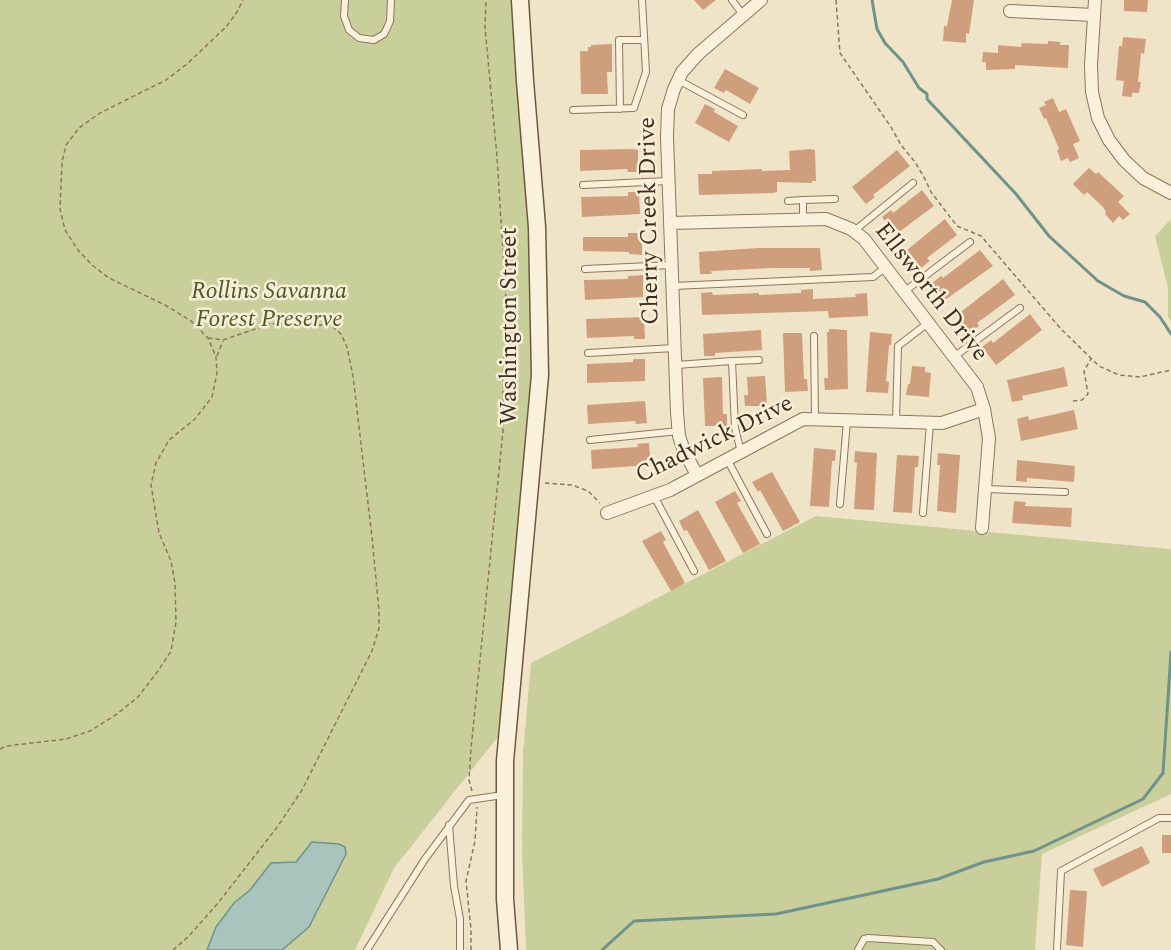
<!DOCTYPE html>
<style>
body{margin:0}
canvas{display:block;background:#f0e4c8}
</style>
<canvas width="1171" height="950"></canvas>
<script>
const ctx = document.querySelector('canvas').getContext('2d');
ctx.lineJoin = 'round';
function fill(path, color) {
  ctx.fillStyle = color;
  ctx.fill(path, 'evenodd');
}
function poly(rows) {
  const path = new Path2D();
  for (const r of rows) {
    path.moveTo(r[0], r[1]);
    for (let i = 2; i < r.length; i += 2) path.lineTo(r[i], r[i + 1]);
  }
  return path;
}
function stroke(path, color, width, dash) {
  ctx.strokeStyle = color;
  ctx.lineWidth = width;
  ctx.lineCap = dash ? 'butt' : 'round';
  ctx.setLineDash(dash || []);
  ctx.stroke(path);
}
function label(font, color, halo, rows, align = 'center') {
  ctx.font = font + ' Spectral,serif';
  ctx.lineWidth = 5;
  ctx.setLineDash([]);
  ctx.textBaseline = 'middle';
  ctx.strokeStyle = halo;
  ctx.fillStyle = color;
  for (const [text, x, y, turn = 0] of rows) {
    ctx.save();
    ctx.translate(x, y);
    ctx.rotate((+turn || 0) * Math.PI / 180);
    ctx.textAlign = isNaN(turn) ? turn : align;
    if (halo) ctx.strokeText(text, 0, 0);
    ctx.fillText(text, 0, 0);
    ctx.restore();
  }
}
fill(poly([
 [0,0,520,0,540,286,508,724,394,868,355,950,0,950],
 [1171,219,1171,321,1168,317,1168,288,1155,236],
 [816,516,1171,549,1171,794,1042,854,1035,950,526,950,522,850,523,753,531,663]
]), '#c9cf9b');
const water = poly([
 [312,842,339,844,345,847,346,854,309,927,282,950,207,950,216,927,234,903,250,890,271,863,296,862,312,842]
]);
fill(water, '#a9c4bc');
stroke(water, '#6f938a', 1.5);
stroke(poly([
 [872,0,877,29,885,43,903,62,919,88,927,94,927,99,1016,194,1049,236,1098,281,1124,296,1145,302,1160,317,1171,334],
 [602,950,634,921,776,914,938,879,984,862,1034,851,1143,799,1163,773,1171,652]
]), '#6f938a', 3);
fill(poly([
 [694,0,716,0,703,10],
 [952,0,974,0,969,34,966,33,966,43,943,41,944,26,947,26],
 [1124,0,1148,0,1147,12,1124,11],
 [1123,37,1146,39,1144,54,1141,53,1138,82,1141,82,1139,93,1132,93,1132,97,1122,96,1124,81,1116,80,1119,46,1122,46],
 [1048,41,1060,42,1060,45,1069,45,1068,68,1015,65,1015,69,986,70,986,62,982,62,983,52,998,53,998,45,1021,47,1022,43,1048,44],
 [612,44,612,72,607,72,608,94,581,94,580,51,588,51,588,47,591,47,591,45],
 [725,69,759,88,750,104,726,90,724,93,714,88],
 [1053,98,1059,112,1066,109,1080,141,1073,144,1079,158,1070,162,1068,158,1061,161,1057,150,1059,149,1046,118,1044,119,1039,108,1046,105,1044,102],
 [705,104,715,109,714,112,738,126,729,142,695,123],
 [632,149,638,150,638,172,628,172,627,169,580,171,580,150],
 [810,149,815,150,816,181,812,181,812,183,777,182,777,192,773,193,699,195,698,174,712,174,712,171,762,169,762,171,790,170,789,151],
 [897,150,910,166,873,195,875,197,866,204,852,187],
 [1089,168,1096,174,1098,172,1124,196,1118,202,1130,214,1123,220,1119,216,1113,223,1105,214,1106,213,1104,208,1087,192,1084,195,1073,184],
 [922,190,934,206,895,235,882,217,891,210,893,213],
 [628,192,639,192,640,214,582,217,581,197,628,196],
 [945,219,957,235,927,258,930,261,921,268,907,250],
 [628,233,642,233,642,255,629,254,629,252,583,251,583,237,628,237],
 [758,248,820,248,822,270,810,271,810,268,773,268,711,271,712,274,700,274,699,252],
 [980,250,993,266,945,300,932,283,941,276,943,278],
 [643,275,643,297,585,300,584,280,628,279,628,276],
 [1003,279,1015,295,977,323,979,326,970,332,957,315],
 [813,289,813,299,856,297,855,294,867,293,868,316,829,318,828,311,702,315,701,293,712,292,713,295,759,293,759,295,801,293,801,290],
 [1030,314,1042,330,996,365,982,347,991,340,993,343],
 [644,317,645,339,634,339,634,336,587,338,586,319],
 [829,329,847,330,848,389,825,390,824,378,828,378,827,332,829,332],
 [761,330,762,350,715,353,715,356,704,356,703,334],
 [870,332,892,334,891,345,889,345,886,381,889,382,888,393,866,392],
 [783,333,802,333,804,379,807,379,808,391,785,392],
 [633,359,645,359,645,381,587,383,587,364,633,362],
 [912,366,925,367,925,372,931,373,929,397,906,395,908,384,910,384],
 [1064,367,1068,386,1022,396,1023,400,1012,402,1007,380],
 [765,376,767,406,745,406,744,395,748,395,747,377],
 [722,377,723,414,727,414,727,426,705,426,703,378],
 [645,401,647,423,636,424,635,421,588,424,587,405],
 [1074,410,1078,429,1021,441,1017,419,1028,416,1029,420],
 [649,443,651,465,592,469,591,450,638,447,637,444],
 [814,448,836,450,835,461,832,461,829,507,810,506],
 [855,451,877,453,874,510,854,509,857,463,854,462],
 [938,453,960,455,956,513,937,511,940,465,937,465],
 [897,455,919,456,918,467,915,467,912,513,893,512],
 [1017,460,1075,466,1074,482,1027,478,1027,482,1016,481],
 [772,472,800,522,783,531,760,490,758,492,752,482],
 [735,491,741,501,737,503,760,544,743,553,715,502],
 [1014,501,1026,502,1025,506,1072,508,1071,527,1012,523],
 [698,510,726,561,709,570,687,530,684,531,679,521],
 [661,531,666,540,663,542,685,583,671,591,642,541],
 [1162,835,1171,835,1171,853,1162,853],
 [1142,846,1150,863,1102,887,1093,869],
 [1070,890,1087,891,1083,947,1066,945]
]), '#cf9f7d');
const lane = poly([
 [345,0,344,16,349,30,359,38,374,40,384,34,387,28,390,21,391,0],
 [732,0,743,15],
 [678,80,743,115],
 [620,109,619,40,644,40],
 [573,110,634,108,646,72,642,0],
 [583,185,668,181],
 [788,201,803,200],
 [803,219,803,200,835,199],
 [854,231,913,183],
 [585,269,672,265],
 [673,286,873,277,886,267],
 [905,291,970,242],
 [814,336,815,418],
 [588,353,674,348],
 [955,356,1020,308],
 [732,361,759,360],
 [676,365,732,361,735,428,741,452],
 [896,421,898,346,928,323],
 [590,440,679,431],
 [727,459,767,534],
 [986,489,1065,492],
 [654,496,694,571],
 [840,504,847,421],
 [923,513,930,423],
 [449,825,454,886,460,919,460,950],
 [367,950,425,859,469,800,503,795],
 [858,950,864,939,868,938,933,942,941,950],
 [1057,950,1061,871,1159,818,1171,818]
]);
const street = poly([
 [1095,0,1091,65,1092,92,1098,118,1109,140,1124,160,1143,178,1171,193],
 [1010,11,1094,15],
 [671,223,826,219,851,229,864,239,977,387,984,409,989,438,982,528],
 [697,475,684,451,679,436,677,413,667,137,668,109,674,89,682,72,698,54,761,0],
 [607,513,670,490,803,419,942,423,984,409]
]);
const secondary = poly([
 [509,950,505,899,505,761,540,375,537,227,525,81,520,0]
]);
stroke(lane, '#8d765c', 8);
stroke(street, '#8d765c', 14);
stroke(secondary, '#6f573f', 19);
stroke(poly([
 [836,0,840,53,891,127,901,145,915,162,925,179,931,192,957,226,981,236,1061,329,1099,366,1119,375,1140,377,1171,370],
 [217,356,223,341],
 [1073,401,1082,400,1088,394,1084,371,1091,359],
 [545,483,572,485,588,491,600,503],
 [0,749,6,746,66,739,90,731,117,714,138,697,158,671,171,651,176,622,175,583,171,561,159,533,151,485,156,463,169,440,195,419,212,397,217,373,216,357,208,338,191,321,165,305,109,278,92,265,78,250,65,230,60,209,62,162,66,145,79,128,100,113,166,80,187,64,226,27,237,12,243,0],
 [472,791,469,780,471,749,503,431,503,366,507,316,497,157,485,27,486,0],
 [173,950,189,936,218,903,278,826,302,790,372,651,379,628,379,611,372,537,353,376,347,347,341,334,332,326,287,323,270,324,223,340,209,338],
 [471,950,471,929,466,881,475,841,477,807]
]), '#8d765c', 1.5, [4.5, 3]);
stroke(lane, '#faf1dc', 6);
stroke(street, '#faf1dc', 12);
stroke(secondary, '#faf1dc', 16);
label('24px', '#3d2e20', '#f7eed8', [
 ["Cherry Creek Drive",651,221,-91],
 ["Ellsworth Drive",930,293,52],
 ["Washington Street",511,326,-90],
 ["Chadwick Drive",715,441,-26]
]);
label('italic 24px', '#4d5a26', '#f7eed8', [
 ["Rollins Savanna",269,293],
 ["Forest Preserve",269,321]
]);
</script>
